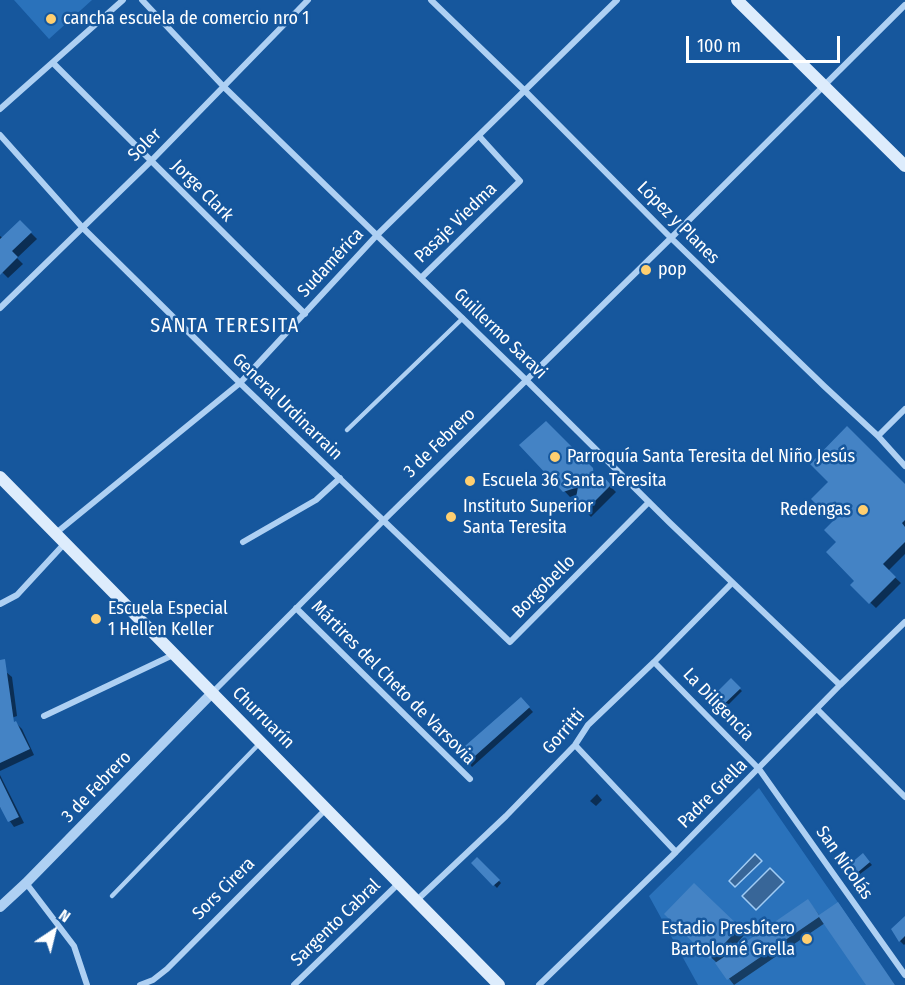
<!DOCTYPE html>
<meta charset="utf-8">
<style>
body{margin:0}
#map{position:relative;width:905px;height:985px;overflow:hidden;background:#16579d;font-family:"Fira Sans Condensed",sans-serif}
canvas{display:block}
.north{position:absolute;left:24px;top:901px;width:60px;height:60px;-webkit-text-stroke:4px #16579d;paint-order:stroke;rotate:35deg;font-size:16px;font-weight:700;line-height:24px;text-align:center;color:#fff}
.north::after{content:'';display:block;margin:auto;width:21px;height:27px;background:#fff;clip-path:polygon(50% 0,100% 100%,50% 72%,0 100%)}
.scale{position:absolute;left:686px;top:36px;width:154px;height:27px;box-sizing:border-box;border:3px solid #fff;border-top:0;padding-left:8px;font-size:18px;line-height:21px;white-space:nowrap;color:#fff;-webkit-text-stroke:4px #16579d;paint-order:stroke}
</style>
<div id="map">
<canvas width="905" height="985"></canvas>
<div class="north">N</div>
<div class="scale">100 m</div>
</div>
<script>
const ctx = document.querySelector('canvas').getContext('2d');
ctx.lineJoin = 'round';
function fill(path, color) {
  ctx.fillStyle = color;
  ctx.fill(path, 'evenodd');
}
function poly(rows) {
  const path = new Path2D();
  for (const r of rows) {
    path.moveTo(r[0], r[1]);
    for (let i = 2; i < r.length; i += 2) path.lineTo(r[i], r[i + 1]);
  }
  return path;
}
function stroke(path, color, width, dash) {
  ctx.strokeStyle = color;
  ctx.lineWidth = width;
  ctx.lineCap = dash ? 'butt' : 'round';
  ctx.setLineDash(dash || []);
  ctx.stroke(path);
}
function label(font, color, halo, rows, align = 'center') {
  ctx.font = font + ' "Fira Sans Condensed",sans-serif';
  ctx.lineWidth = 5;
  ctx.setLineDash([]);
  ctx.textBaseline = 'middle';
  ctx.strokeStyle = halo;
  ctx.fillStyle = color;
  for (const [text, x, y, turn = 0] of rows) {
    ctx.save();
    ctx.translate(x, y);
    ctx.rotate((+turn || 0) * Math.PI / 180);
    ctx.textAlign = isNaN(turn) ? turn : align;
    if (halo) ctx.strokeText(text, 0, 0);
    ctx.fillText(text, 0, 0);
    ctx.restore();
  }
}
fill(poly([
 [14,0,92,0,49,39],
 [759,788,895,985,698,985,649,896]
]), '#2a72bb');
const water = poly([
 [755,854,762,861,735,887,729,881,755,854],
 [770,868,784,882,756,910,742,896,770,868]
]);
fill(water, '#386698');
stroke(water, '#a0ccf5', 1.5);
fill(poly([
 [20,222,37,239,17,258,23,264,8,278,0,270,0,236,3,238],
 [545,423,598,476,599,479,602,478,616,492,591,517,577,502,578,494,570,497,521,445],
 [905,486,905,554,888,571,901,583,876,608,852,585,856,581],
 [6,672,12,677,17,716,0,722,0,674],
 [731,681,742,691,722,711,712,700],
 [521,699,533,712,472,767,459,753],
 [16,723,22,729,34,755,0,771,0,730],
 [0,775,24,823,14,827,0,807],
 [597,794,602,800,596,806,590,801],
 [863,855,872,865,860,874,852,864],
 [477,859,501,883,497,888,473,863],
 [694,885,745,934,724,958,808,901,820,916,838,904,895,985,868,985,825,923,734,985,717,963,666,914],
 [905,918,905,944,904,945,900,941]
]), '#0007');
fill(poly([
 [20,220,32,232,12,251,18,257,0,275,0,239],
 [546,421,593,468,594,479,603,476,611,485,584,512,575,503,578,487,563,492,519,445],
 [847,426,905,484,905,520,902,523,905,527,905,542,883,564,896,577,869,604,850,585,854,581,826,552,836,542,824,530,833,521,811,499,828,482,810,464],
 [5,659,14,722,16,721,30,749,0,763,0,660],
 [731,678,741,688,719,709,709,700],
 [521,697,530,707,466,764,457,753],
 [0,778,19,817,8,822,0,807],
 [863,853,870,862,857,873,850,864],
 [477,857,500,880,493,886,471,863],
 [694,883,740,927,710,959,664,914],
 [808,899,819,915,838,902,895,985,866,985,819,917,727,980,715,963],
 [905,916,905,936,899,942,891,929]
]), '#4483c5');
stroke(poly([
 [347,430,463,318],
 [112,896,259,744]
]), '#aed0f3', 4.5);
stroke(poly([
 [142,0,224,87,527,381,670,523,840,685],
 [431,0,525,91,671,238,824,386,878,436,905,466],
 [53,63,305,314],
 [0,109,123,0],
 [0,135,82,227,240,383,510,642,649,502],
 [421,278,520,181,479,136],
 [0,308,151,161,308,0],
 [878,436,905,409],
 [56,533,240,383,377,235,617,0],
 [243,542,316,500,340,478],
 [0,604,17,595,65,543],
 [296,608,470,779],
 [654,662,759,769,905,975],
 [212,693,384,520,671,238,905,5],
 [818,710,905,797],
 [44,716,175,654],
 [575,745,676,852],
 [26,883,74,946,87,985],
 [417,900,506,816,575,745,588,725,654,662,732,583],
 [140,985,153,980,167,969,326,809],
 [294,985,399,883],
 [539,985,676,852,840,685,905,622]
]), '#aed0f3', 6);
stroke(poly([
 [0,907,26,883,212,693]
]), '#aed0f3', 10);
stroke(poly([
 [737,0,905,166],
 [0,477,499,985]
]), '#ddecfc', 12);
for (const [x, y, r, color] of [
 [51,19,6,"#ffcf70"],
 [646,270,6,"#ffcf70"],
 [555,457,6,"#ffcf70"],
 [470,481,6,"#ffcf70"],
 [863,510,6,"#ffcf70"],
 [451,517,6,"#ffcf70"],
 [96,619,6,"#ffcf70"],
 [807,939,6,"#ffcf70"]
]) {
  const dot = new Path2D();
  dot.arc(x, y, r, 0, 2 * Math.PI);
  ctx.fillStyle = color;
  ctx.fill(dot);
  stroke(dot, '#16579d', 2);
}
label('18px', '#fff', '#16579d', [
 ["cancha escuela de comercio nro 1",63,19],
 ["pop",658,270],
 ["Parroquía Santa Teresita del Niño Jesús",567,457],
 ["Escuela 36 Santa Teresita",482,481],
 ["Instituto Superior",463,507],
 ["Santa Teresita",463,528],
 ["Redengas",851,510,"right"],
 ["Escuela Especial",108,609],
 ["1 Hellen Keller",108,630],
 ["Estadio Presbítero",795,929,"right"],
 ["Bartolomé Grella",795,950,"right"]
], 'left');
label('18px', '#fff', '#16579d', [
 ["Soler",145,145,-45],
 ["Jorge Clark",202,191,45],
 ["Pasaje Viedma",456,223,-44],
 ["López y Planes",678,223,45],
 ["Sudamérica",331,263,-47],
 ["Guillermo Saravi",500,334,44],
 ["General Urdinarrain",287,407,44],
 ["3 de Febrero",440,443,-44],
 ["Borgobello",544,587,-45],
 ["Mártires del Cheto de Varsovia",393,683,45],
 ["La Diligencia",718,705,46],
 ["Churruarín",263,718,45],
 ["Gorritti",564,732,-49],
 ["3 de Febrero",97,787,-46],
 ["Padre Grella",713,794,-45],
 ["San Nicolás",844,863,55],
 ["Sors Cirera",224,889,-45],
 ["Sargento Cabral",336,923,-44]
]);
ctx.letterSpacing = '1.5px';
label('20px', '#fff', '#16579d', [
 ["SANTA TERESITA",225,326]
]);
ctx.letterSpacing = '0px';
</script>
